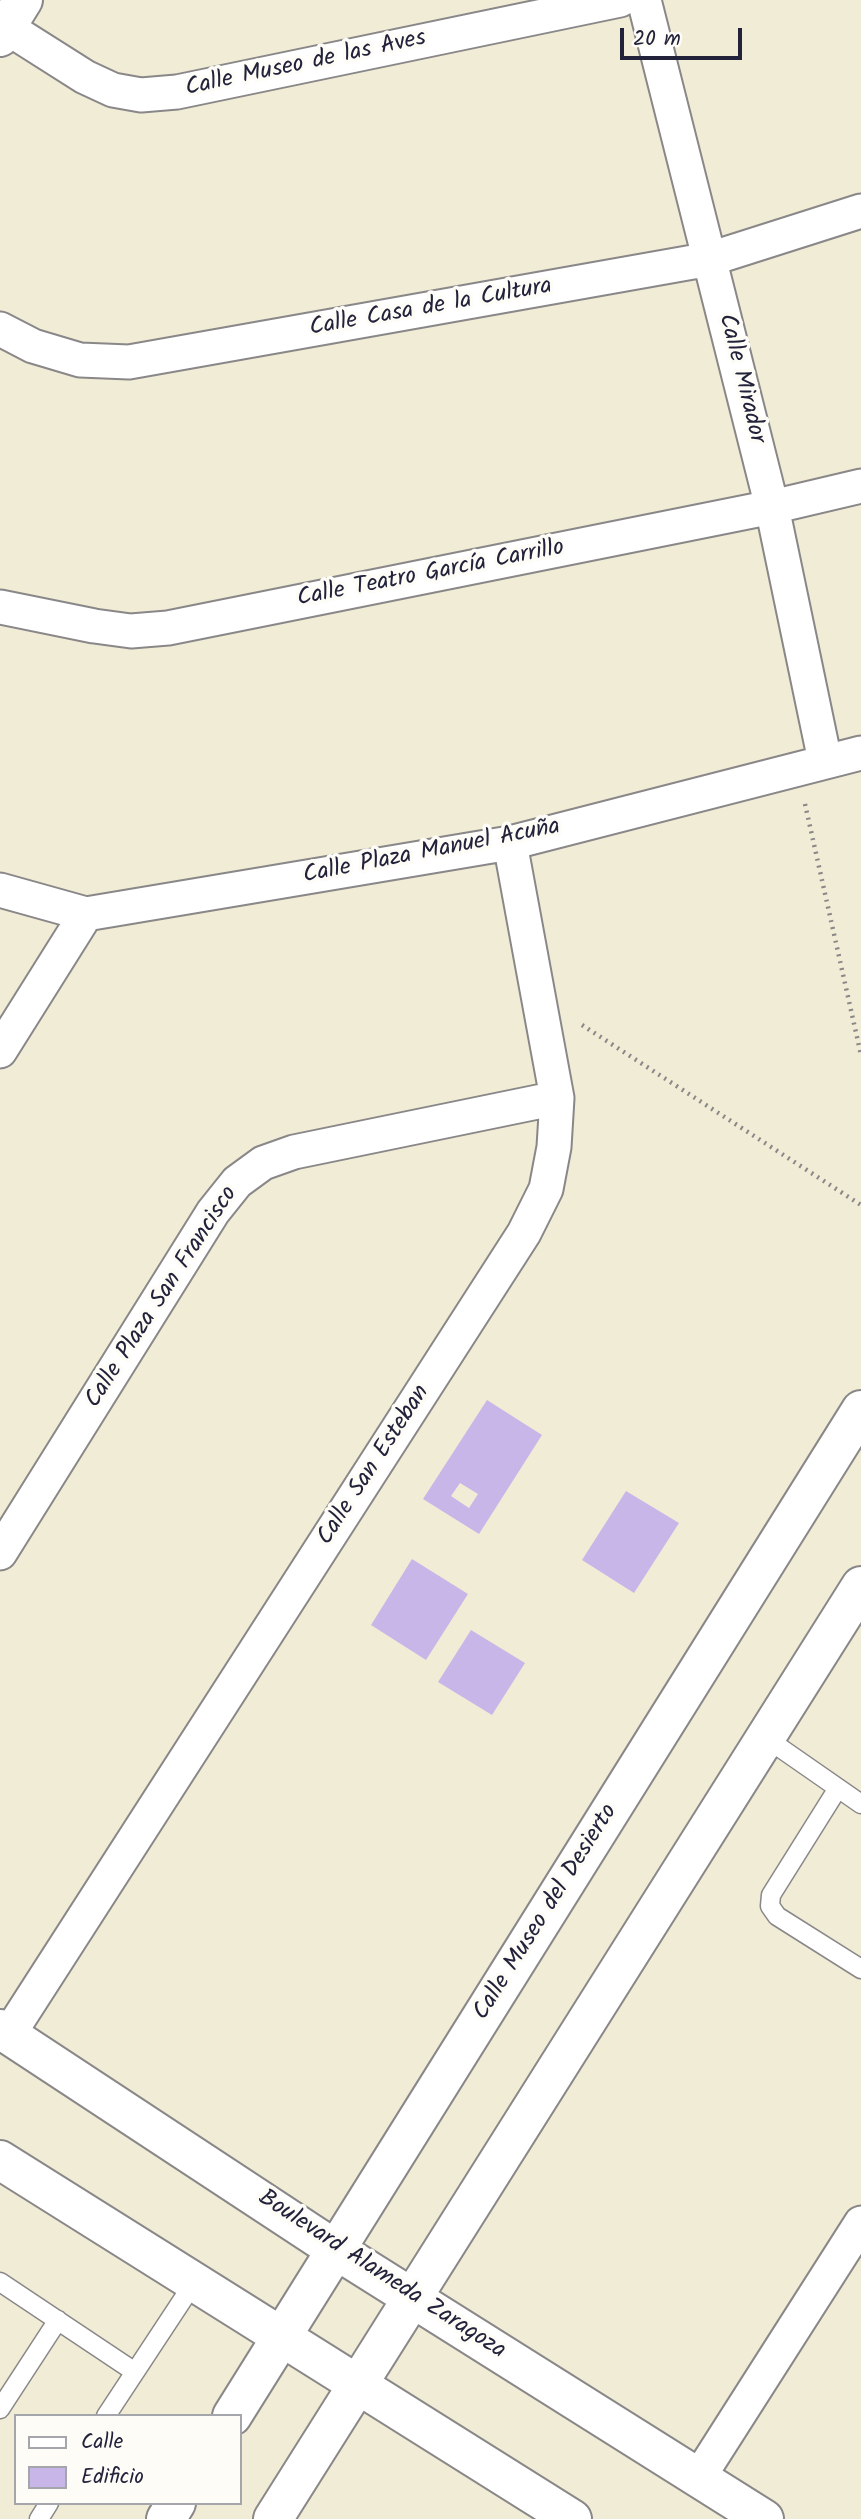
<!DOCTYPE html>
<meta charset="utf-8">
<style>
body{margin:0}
#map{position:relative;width:861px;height:2519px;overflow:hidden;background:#f1ecd6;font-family:Kalam,sans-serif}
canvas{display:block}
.legend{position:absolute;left:14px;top:2414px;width:228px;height:91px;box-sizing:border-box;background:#fdfcf7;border:2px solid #a5a5ac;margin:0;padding:9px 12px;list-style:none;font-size:21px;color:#22223b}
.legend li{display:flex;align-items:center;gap:14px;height:35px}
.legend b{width:35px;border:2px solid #a5a5ac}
.scale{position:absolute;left:620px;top:28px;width:122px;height:32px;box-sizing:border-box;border:4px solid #22223b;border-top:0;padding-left:9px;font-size:21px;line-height:24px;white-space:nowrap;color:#22223b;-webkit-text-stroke:5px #fdfcf7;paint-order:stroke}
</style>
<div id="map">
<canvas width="861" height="2519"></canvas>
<ul class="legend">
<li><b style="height:9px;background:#fff"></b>Calle</li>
<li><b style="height:19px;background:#c9b6e9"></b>Edificio</li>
</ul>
<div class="scale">20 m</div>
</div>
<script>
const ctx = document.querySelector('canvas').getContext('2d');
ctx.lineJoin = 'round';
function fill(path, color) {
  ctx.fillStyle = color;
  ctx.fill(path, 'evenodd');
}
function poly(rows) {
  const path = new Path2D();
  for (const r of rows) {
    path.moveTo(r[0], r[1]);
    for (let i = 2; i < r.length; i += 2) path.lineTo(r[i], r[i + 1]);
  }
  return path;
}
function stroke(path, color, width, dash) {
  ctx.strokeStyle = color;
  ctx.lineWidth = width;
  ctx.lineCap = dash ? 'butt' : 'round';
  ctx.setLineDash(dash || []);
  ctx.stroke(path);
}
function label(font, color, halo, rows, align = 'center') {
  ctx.font = font + ' Kalam,sans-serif';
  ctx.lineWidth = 7;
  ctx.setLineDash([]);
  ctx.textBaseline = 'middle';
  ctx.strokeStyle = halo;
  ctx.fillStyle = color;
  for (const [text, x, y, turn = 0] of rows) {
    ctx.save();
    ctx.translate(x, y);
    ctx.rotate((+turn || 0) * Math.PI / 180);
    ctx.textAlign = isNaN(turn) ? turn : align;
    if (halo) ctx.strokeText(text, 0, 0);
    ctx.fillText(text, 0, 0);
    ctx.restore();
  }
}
fill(poly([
 [487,1400,542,1435,479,1534,423,1499],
 [460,1483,478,1494,469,1508,451,1496],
 [626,1491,679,1523,634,1593,582,1560],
 [412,1559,468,1594,426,1660,371,1625],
 [471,1630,525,1663,492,1715,438,1682]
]), '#c9b6e9');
const service = poly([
 [766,1738,861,1804],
 [838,1788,771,1895,770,1906,777,1916,861,1969],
 [0,2282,135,2372,193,2284],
 [0,2409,58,2320],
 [106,2416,135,2372],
 [39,2519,49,2503]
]);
const minor = poly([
 [644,0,772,507,825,761],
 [6,27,85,77,113,90,141,95,177,92,620,0],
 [0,329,33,346,80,360,129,362,710,259,861,211],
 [0,607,94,626,131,631,168,628,772,507,861,486],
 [0,890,86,914,510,843,861,753],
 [0,1051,86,914],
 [0,1553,213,1212,237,1182,263,1163,294,1152,557,1098],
 [9,2034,524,1233,546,1189,554,1147,557,1098,510,843],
 [699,2477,861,2223]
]);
const tertiary = poly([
 [0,37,23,0],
 [0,2029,336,2250,764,2519],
 [0,2160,572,2519],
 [232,2416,861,1410],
 [166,2519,176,2503],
 [273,2519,861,1586]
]);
stroke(service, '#8a8788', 21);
stroke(minor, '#8a8788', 37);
stroke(tertiary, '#8a8788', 42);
stroke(poly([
 [805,804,861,1055],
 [582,1025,861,1205]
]), '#8a8788', 4.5, [2, 5]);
stroke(service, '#fff', 18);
stroke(minor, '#fff', 33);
stroke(tertiary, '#fff', 38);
label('24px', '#22223b', '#fdfcf7', [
 ["Calle Museo de las Aves",306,65,-12],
 ["Calle Casa de la Cultura",431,309,-10],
 ["Calle Mirador",740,379,76],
 ["Calle Teatro García Carrillo",431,575,-11],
 ["Calle Plaza Manuel Acuña",432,853,-11],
 ["Calle Plaza San Francisco",163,1298,-57],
 ["Calle San Esteban",375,1466,-57],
 ["Calle Museo del Desierto",547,1913,-58],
 ["Boulevard Alameda Zaragoza",381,2276,33]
]);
</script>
